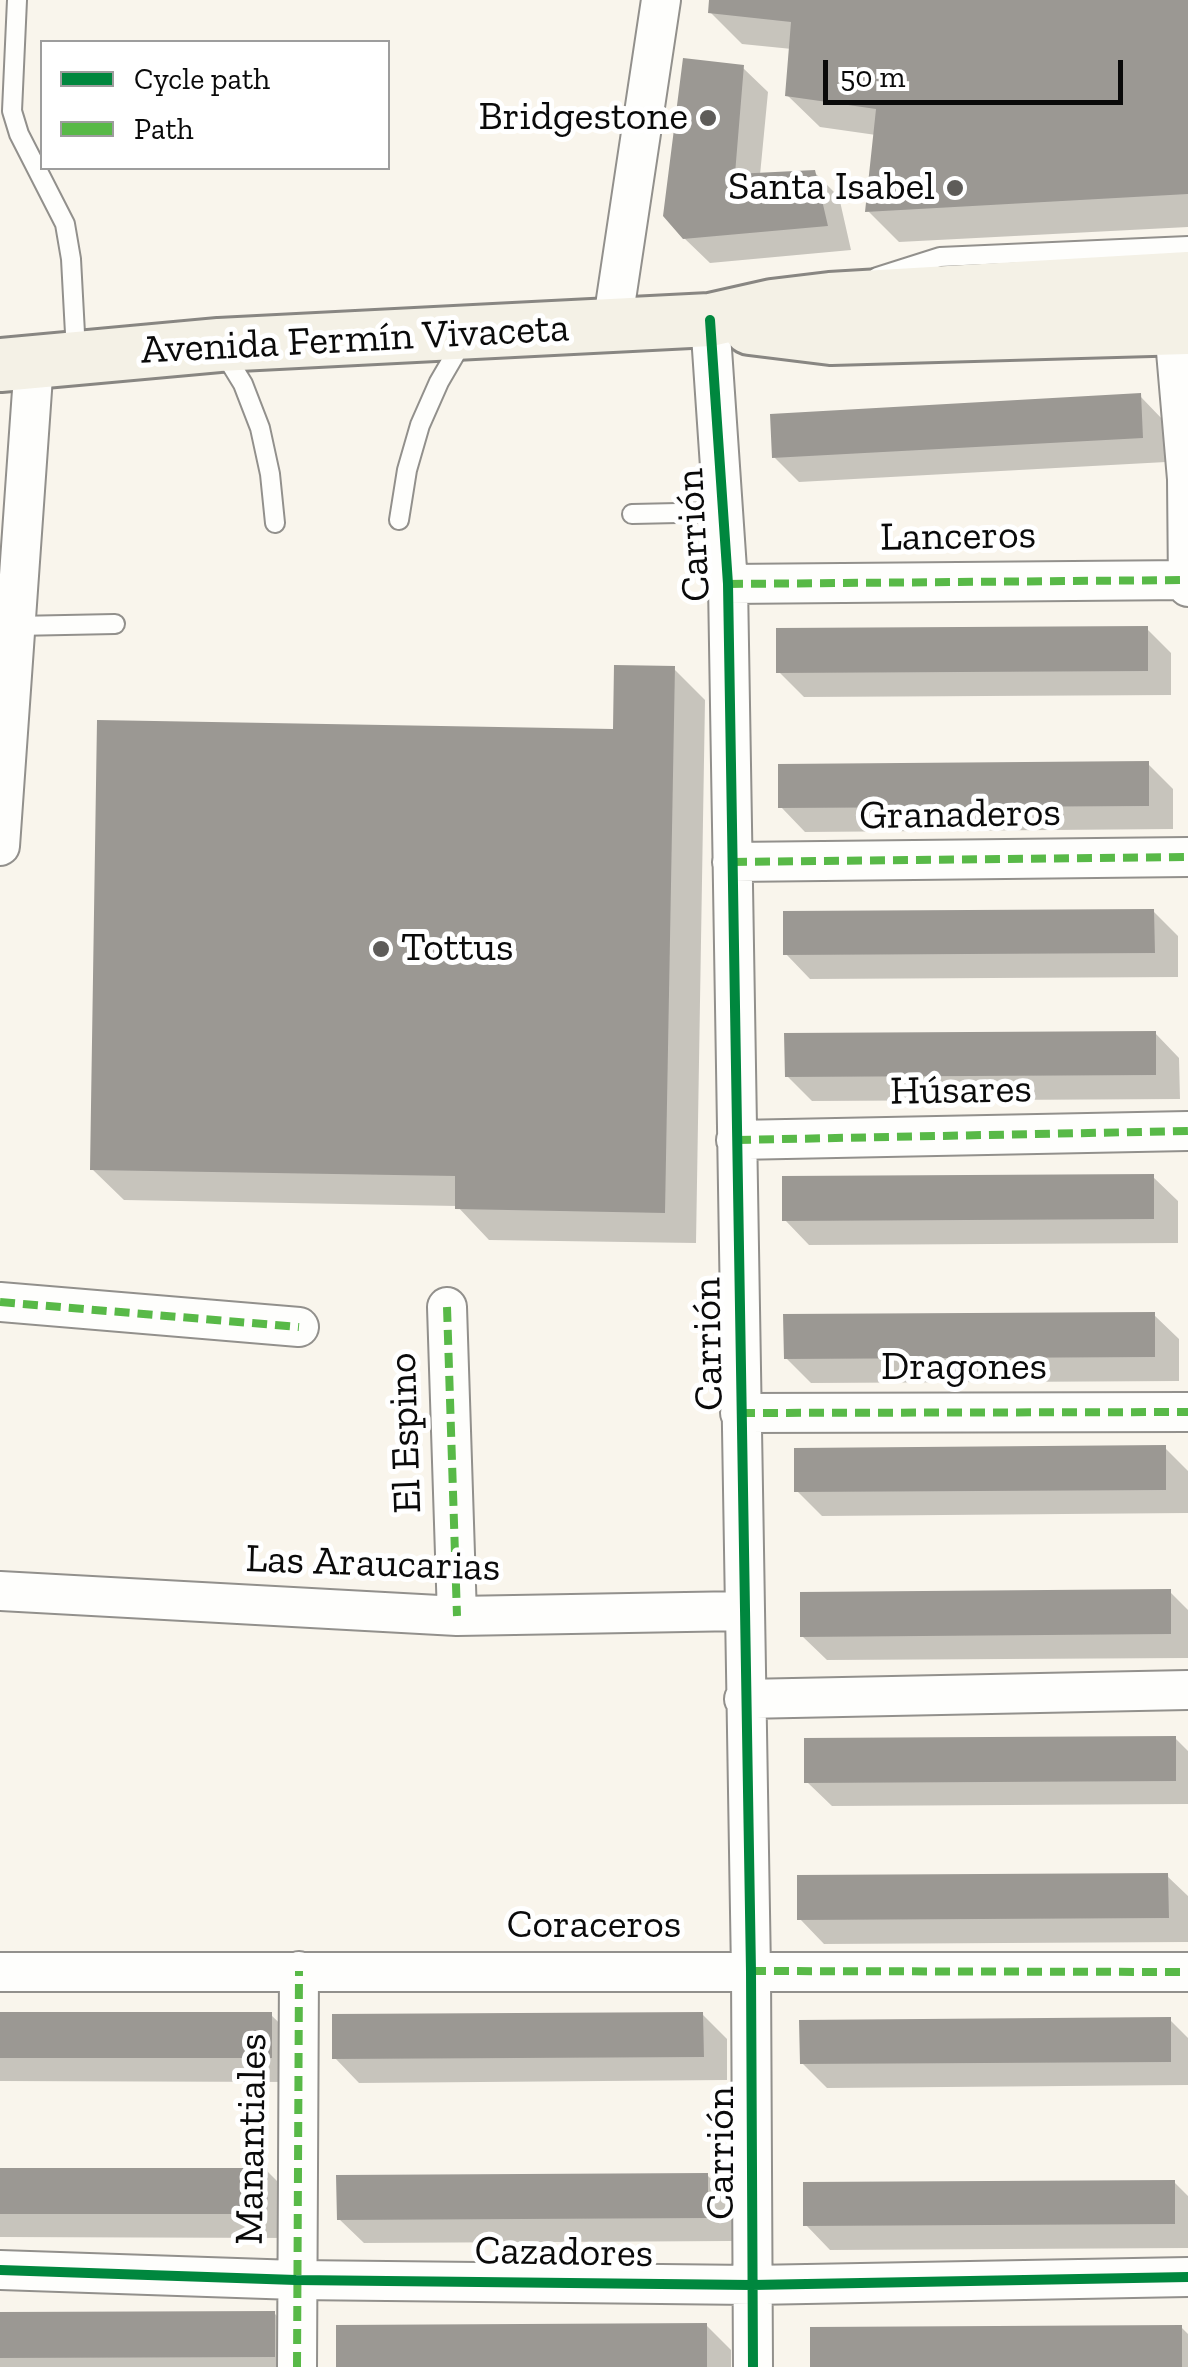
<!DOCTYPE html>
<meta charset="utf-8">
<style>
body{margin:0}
#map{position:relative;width:1188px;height:2367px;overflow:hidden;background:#f9f5ec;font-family:"Zilla Slab",serif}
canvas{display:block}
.legend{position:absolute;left:40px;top:40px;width:350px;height:130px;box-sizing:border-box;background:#fff;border:2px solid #9d9d9d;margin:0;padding:12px 18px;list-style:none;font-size:30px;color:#0a0a0a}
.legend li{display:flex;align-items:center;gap:20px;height:50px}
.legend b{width:50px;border:2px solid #9d9d9d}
.scale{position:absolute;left:823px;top:60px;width:300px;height:45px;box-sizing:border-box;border:5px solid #0a0a0a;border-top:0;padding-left:12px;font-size:30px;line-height:35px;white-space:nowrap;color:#0a0a0a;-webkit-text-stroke:8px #fff;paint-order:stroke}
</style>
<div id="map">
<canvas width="1188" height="2367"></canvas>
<ul class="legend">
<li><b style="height:12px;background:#00873e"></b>Cycle path</li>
<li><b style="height:12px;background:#58b947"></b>Path</li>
</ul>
<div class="scale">50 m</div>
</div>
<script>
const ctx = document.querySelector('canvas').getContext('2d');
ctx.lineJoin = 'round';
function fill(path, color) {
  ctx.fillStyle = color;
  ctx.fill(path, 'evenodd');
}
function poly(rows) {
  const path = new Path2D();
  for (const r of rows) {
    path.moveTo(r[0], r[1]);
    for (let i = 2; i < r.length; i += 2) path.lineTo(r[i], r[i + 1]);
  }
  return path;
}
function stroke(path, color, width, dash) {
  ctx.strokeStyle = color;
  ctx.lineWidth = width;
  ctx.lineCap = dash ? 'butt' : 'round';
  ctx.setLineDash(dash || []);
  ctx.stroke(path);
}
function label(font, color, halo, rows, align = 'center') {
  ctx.font = font + ' "Zilla Slab",serif';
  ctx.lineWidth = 10;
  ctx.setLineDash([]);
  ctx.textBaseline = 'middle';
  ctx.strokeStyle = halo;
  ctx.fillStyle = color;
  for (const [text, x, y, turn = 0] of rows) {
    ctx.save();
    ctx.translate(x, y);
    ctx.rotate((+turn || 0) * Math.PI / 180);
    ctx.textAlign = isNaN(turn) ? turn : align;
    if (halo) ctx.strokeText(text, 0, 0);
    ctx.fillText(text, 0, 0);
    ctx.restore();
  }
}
fill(poly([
 [712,0,1188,0,1188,227,899,242,868,211,876,135,820,127,788,96,792,49,742,44,710,12],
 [743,68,768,92,760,175,814,172,839,197,851,250,710,263,684,238],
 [1140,396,1164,421,1166,462,799,482,774,457],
 [1147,629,1171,653,1171,695,804,697,779,672],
 [674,669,705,700,696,1243,489,1240,457,1206,124,1200,92,1169,616,731],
 [1148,764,1173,789,1173,829,805,832,781,807],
 [1153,911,1178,936,1178,977,810,979,786,954],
 [1155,1033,1179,1058,1180,1099,812,1101,787,1076],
 [1153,1177,1178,1201,1178,1243,809,1245,785,1220],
 [1154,1315,1179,1339,1179,1381,811,1383,786,1358],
 [1165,1448,1188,1471,1188,1513,822,1516,797,1491],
 [1170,1592,1188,1610,1188,1658,827,1660,802,1636],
 [1175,1738,1188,1751,1188,1804,832,1806,807,1782],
 [1167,1876,1188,1896,1188,1942,824,1944,800,1919],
 [0,2014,271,2015,296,2039,296,2082,0,2081],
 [702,2014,727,2039,727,2080,359,2083,335,2058],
 [1170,2020,1188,2038,1188,2085,827,2088,802,2063],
 [0,2170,267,2171,291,2195,291,2238,0,2237],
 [707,2175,732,2200,732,2241,364,2243,339,2219],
 [1174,2182,1188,2196,1188,2248,830,2250,806,2225],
 [274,2313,299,2338,299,2367,0,2367,0,2314],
 [706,2325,731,2350,731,2367,338,2367],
 [1181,2327,1188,2334,1188,2367,813,2367]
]), '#0003');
fill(poly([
 [709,0,1188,0,1188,194,865,212,876,109,785,96,791,22,708,13],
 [683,58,744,65,735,174,815,170,828,226,683,239,663,216],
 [1141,393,1143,438,772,458,770,414],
 [1148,626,1148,671,776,673,776,628],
 [614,665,675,666,665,1213,455,1209,455,1176,90,1170,97,720,613,729],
 [1149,761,1149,806,778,808,778,764],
 [1154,909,1155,953,783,955,783,911],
 [1156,1031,1156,1075,785,1077,784,1033],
 [1154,1174,1154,1219,782,1221,782,1176],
 [1155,1312,1155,1357,784,1359,783,1314],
 [1166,1445,1166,1490,794,1492,794,1448],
 [1171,1589,1171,1634,800,1637,800,1592],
 [1176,1736,1176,1781,804,1783,804,1738],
 [1168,1873,1169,1918,797,1920,797,1875],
 [0,2012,272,2012,272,2058,0,2058],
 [703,2012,704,2057,332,2059,332,2014],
 [1171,2017,1171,2062,800,2064,799,2020],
 [0,2168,268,2168,267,2214,0,2214],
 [708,2173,708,2218,337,2220,336,2175],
 [1175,2180,1175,2224,803,2226,803,2182],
 [275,2311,275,2357,0,2358,0,2312],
 [707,2323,707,2367,336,2367,336,2325],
 [1182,2325,1182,2367,810,2367,810,2327]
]), '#9b9893');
const service = poly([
 [17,0,12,111,19,134,65,224,71,259,76,352],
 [877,277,940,257,1188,246],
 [224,353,243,384,260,428,270,474,275,523],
 [632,514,724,512],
 [399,520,407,470,420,425,439,382,464,339],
 [15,626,115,624]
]);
const minor = poly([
 [710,320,728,584,751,1971,753,2367],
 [612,326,661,0],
 [1174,328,1187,479,1188,587],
 [728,584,1188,580],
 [0,846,34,362],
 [732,862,1188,857],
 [736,1140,1188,1131],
 [0,1302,299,1327],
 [447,1307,457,1616],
 [740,1413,1188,1412],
 [0,1591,457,1616,743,1611],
 [744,1699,1188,1690],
 [0,1972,1188,1972],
 [0,2270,296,2280,752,2285,1188,2277],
 [297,2367,299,1971]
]);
const secondary = poly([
 [750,328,831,338,1188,328],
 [0,365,219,345,710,320,772,306,830,299,1188,278]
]);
stroke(service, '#92908c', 22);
stroke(minor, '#92908c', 42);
stroke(secondary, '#888682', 58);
stroke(service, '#fefefc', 18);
stroke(minor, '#fefefc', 38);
stroke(secondary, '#f4f1e6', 52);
stroke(poly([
 [728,584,1188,580],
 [732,862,1188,857],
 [736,1140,1188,1131],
 [0,1302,299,1327],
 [447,1307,457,1616],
 [740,1413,1188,1412],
 [751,1971,1188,1972],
 [297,2367,299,1971]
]), '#58b947', 8, [15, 8]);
stroke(poly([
 [710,320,728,584,751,1971,753,2367],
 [0,2270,296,2280,752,2285,1188,2277]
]), '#00873e', 10);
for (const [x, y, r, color] of [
 [708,118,10,"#5e5c59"],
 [955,188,10,"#5e5c59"],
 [381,949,10,"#5e5c59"]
]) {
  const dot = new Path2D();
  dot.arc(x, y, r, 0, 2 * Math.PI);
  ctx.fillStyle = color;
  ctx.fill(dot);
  stroke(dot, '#fff', 4);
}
label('40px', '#0a0a0a', '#fff', [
 ["Bridgestone",688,118],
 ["Santa Isabel",935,188],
 ["Tottus",401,949,"left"]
], 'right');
label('40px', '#0a0a0a', '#fff', [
 ["Avenida Fermín Vivaceta",355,340,-3],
 ["Carrión",694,535,-93],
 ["Lanceros",958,537,-1],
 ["Granaderos",960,815,-1],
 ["Húsares",961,1091,-1],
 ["Carrión",709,1344,-91],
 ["Dragones",964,1368],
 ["El Espino",406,1433,-92],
 ["Las Araucarias",373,1564,2],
 ["Coraceros",594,1926],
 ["Manantiales",252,2139,-89],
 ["Carrión",722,2153,-90],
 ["Cazadores",564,2253,1]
]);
</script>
